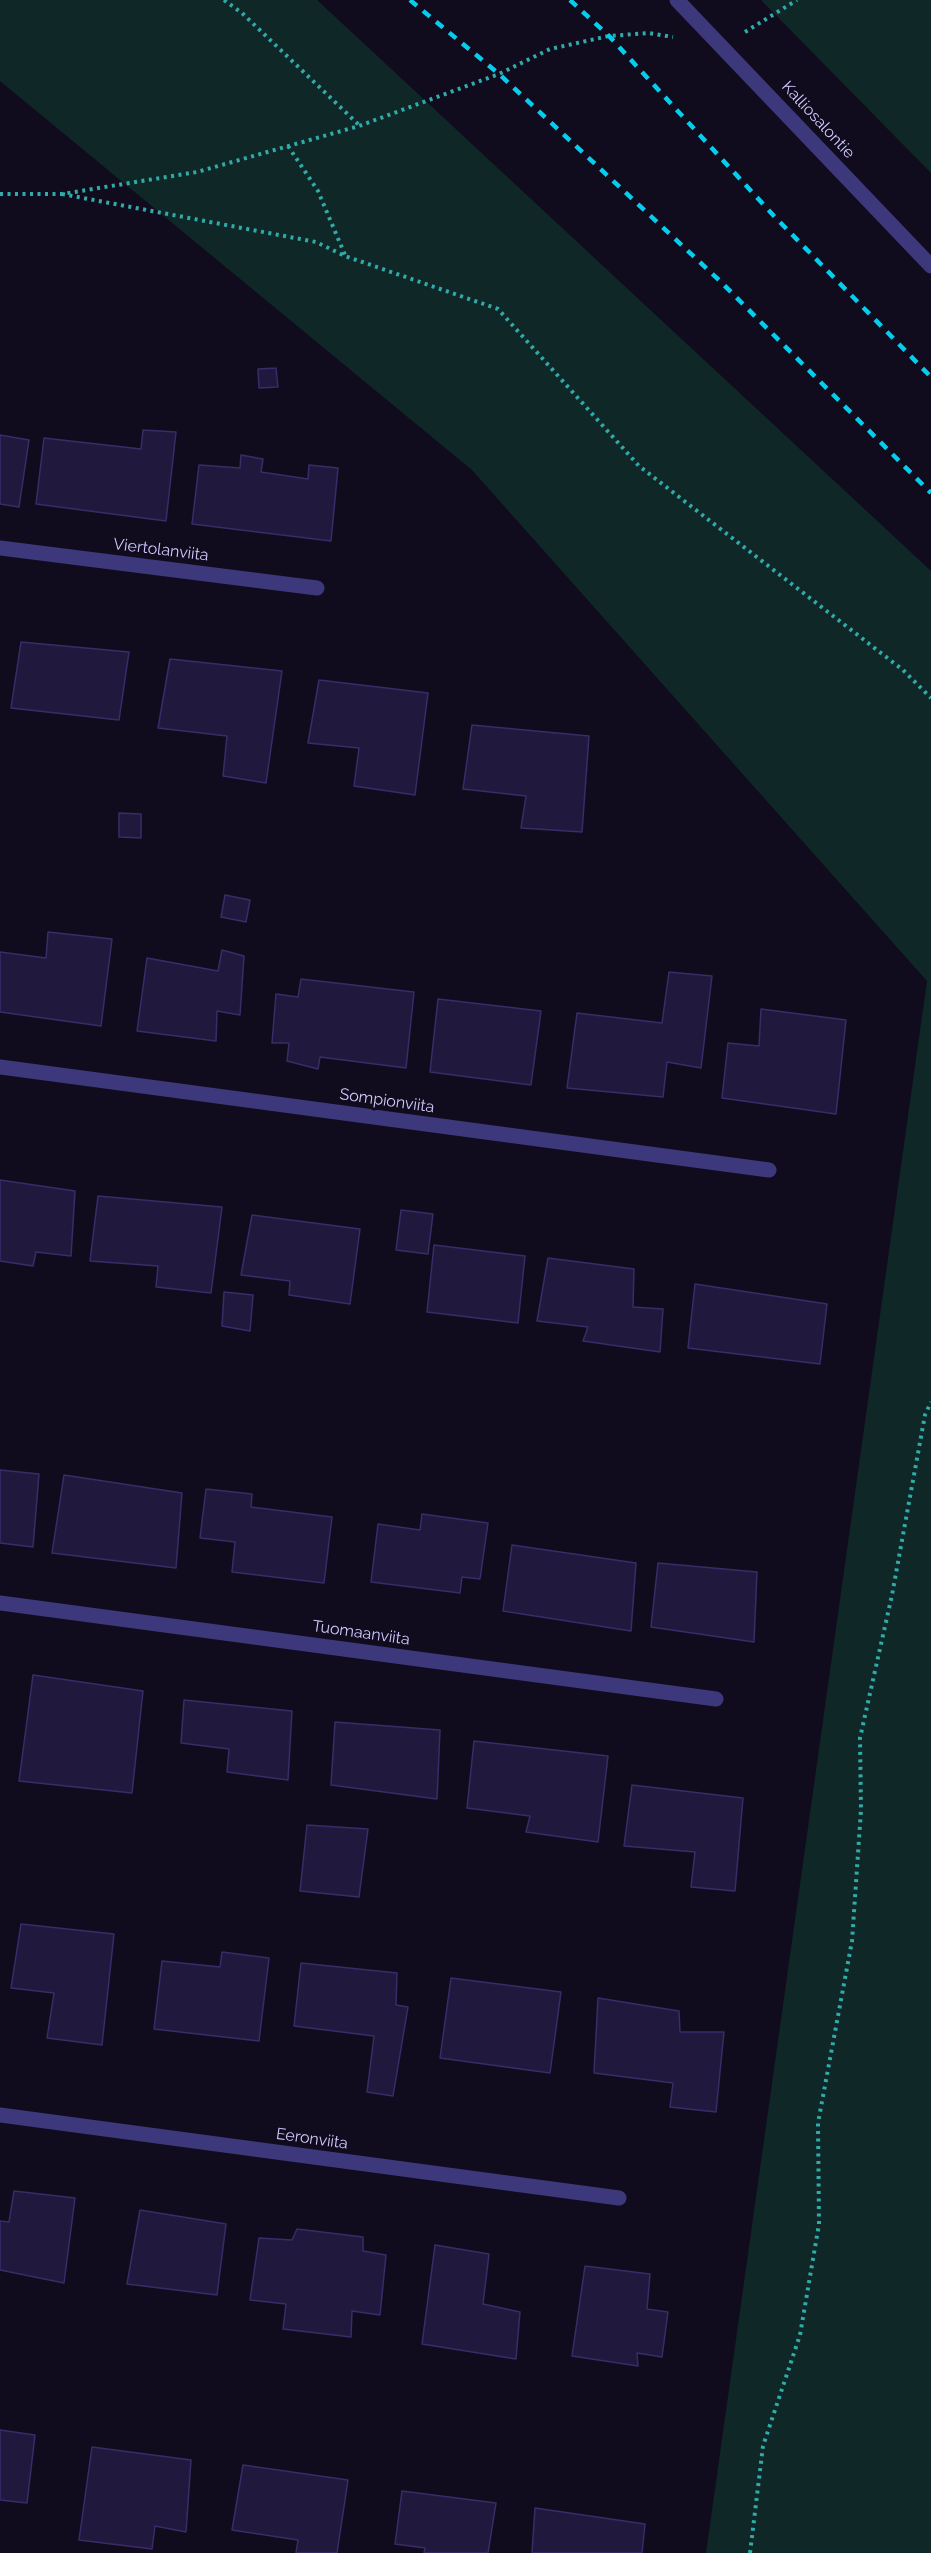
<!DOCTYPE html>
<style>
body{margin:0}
canvas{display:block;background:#100c1d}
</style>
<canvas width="931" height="2553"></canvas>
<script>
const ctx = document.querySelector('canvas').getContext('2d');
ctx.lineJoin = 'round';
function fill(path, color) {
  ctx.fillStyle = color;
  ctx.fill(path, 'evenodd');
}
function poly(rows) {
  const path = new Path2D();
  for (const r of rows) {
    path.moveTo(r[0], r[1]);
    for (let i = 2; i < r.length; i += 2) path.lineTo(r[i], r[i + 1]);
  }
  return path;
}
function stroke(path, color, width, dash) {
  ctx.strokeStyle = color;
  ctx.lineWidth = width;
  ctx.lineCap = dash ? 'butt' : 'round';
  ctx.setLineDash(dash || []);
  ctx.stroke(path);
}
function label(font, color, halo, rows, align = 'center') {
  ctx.font = font + ' Raleway,sans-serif';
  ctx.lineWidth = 6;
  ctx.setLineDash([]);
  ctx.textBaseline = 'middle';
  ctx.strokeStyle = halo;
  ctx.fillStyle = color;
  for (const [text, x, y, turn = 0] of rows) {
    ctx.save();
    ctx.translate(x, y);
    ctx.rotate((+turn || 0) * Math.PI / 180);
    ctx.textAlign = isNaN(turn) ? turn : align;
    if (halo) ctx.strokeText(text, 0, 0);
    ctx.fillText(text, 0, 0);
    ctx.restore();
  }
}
fill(poly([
 [0,0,317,0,931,571,931,2553,706,2553,927,981,472,470,0,81],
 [761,0,931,0,931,173]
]), '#0f2727');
const building = poly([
 [276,368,278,387,259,388,258,369,276,368],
 [143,430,176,432,166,521,36,504,44,438,141,449,143,430],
 [0,435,29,440,19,507,0,504,0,435],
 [241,455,263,459,261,472,308,479,309,465,338,468,331,541,192,524,199,465,240,468,241,455],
 [21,642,129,652,119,720,11,708,21,642],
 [170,659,282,671,266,783,223,776,227,736,158,728,170,659],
 [319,680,428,693,415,795,354,786,359,748,308,743,319,680],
 [472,725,589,736,582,832,521,828,526,796,463,789,472,725],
 [119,813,141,814,141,838,119,837,119,813],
 [225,895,250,900,246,922,221,917,225,895],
 [48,932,112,939,101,1026,0,1012,0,952,46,958,48,932],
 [222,950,244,956,240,1015,217,1011,216,1041,137,1031,147,958,218,971,222,950],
 [669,972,712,976,701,1068,667,1062,663,1097,567,1088,577,1013,662,1023,669,972],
 [301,979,414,992,406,1068,320,1057,318,1069,287,1061,289,1043,272,1043,276,994,298,997,301,979],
 [438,999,541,1011,531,1085,430,1072,438,999],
 [761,1009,846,1020,836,1114,722,1098,728,1043,759,1046,761,1009],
 [0,1180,75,1191,71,1256,36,1252,33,1266,0,1261,0,1180],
 [98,1196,222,1207,211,1293,156,1287,158,1266,90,1261,98,1196],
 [401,1210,433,1214,428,1254,396,1250,401,1210],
 [252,1215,360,1229,350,1304,289,1295,290,1281,241,1275,252,1215],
 [434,1245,525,1256,518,1323,427,1312,434,1245],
 [548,1258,634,1269,633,1307,663,1309,660,1352,583,1341,588,1327,537,1321,548,1258],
 [695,1284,827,1304,820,1364,688,1348,695,1284],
 [224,1292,253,1295,250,1331,222,1326,224,1292],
 [0,1470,39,1474,33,1547,0,1543,0,1470],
 [64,1475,182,1493,176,1568,52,1553,64,1475],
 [206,1489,252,1494,251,1507,332,1517,324,1583,232,1572,235,1542,200,1538,206,1489],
 [422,1514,488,1523,480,1579,462,1577,460,1593,371,1582,378,1524,420,1530,422,1514],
 [512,1545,636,1563,631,1631,503,1611,512,1545],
 [658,1563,757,1572,754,1642,651,1627,658,1563],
 [33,1675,143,1691,132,1793,19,1781,33,1675],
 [184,1700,292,1711,288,1780,227,1772,229,1749,181,1743,184,1700],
 [335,1722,440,1730,437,1799,331,1785,335,1722],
 [474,1741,608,1756,598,1842,526,1832,530,1816,467,1808,474,1741],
 [632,1785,743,1798,735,1891,691,1887,695,1852,624,1846,632,1785],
 [307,1825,368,1829,359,1897,300,1891,307,1825],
 [21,1924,114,1934,102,2045,47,2038,54,1993,11,1988,21,1924],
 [222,1952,269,1958,259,2041,154,2029,162,1961,220,1967,222,1952],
 [301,1963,397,1973,396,2005,408,2007,393,2096,367,2092,374,2036,294,2026,301,1963],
 [451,1978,561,1992,550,2073,440,2058,451,1978],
 [598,1998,679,2011,680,2032,724,2032,716,2112,670,2107,673,2083,594,2073,598,1998],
 [14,2191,75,2198,64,2283,0,2270,0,2221,9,2222,14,2191],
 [140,2210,226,2224,217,2295,127,2284,140,2210],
 [297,2229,363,2237,363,2251,386,2255,380,2315,352,2311,351,2337,283,2329,286,2304,250,2300,259,2238,292,2240,297,2229],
 [435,2245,489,2254,483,2304,520,2312,516,2359,422,2344,435,2245],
 [585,2266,650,2274,647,2309,668,2312,662,2357,637,2353,638,2366,572,2356,585,2266],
 [0,2430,35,2435,27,2503,0,2500,0,2430],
 [92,2447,191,2460,186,2532,155,2526,152,2549,79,2540,92,2447],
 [243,2465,348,2480,337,2553,296,2553,298,2540,232,2530,243,2465],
 [402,2491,496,2503,488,2553,424,2553,425,2548,395,2544,402,2491],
 [535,2508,645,2524,642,2553,532,2553,535,2508]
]);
fill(building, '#21193d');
stroke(building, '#3a2b69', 1.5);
stroke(poly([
 [224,0,242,13,359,125],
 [745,32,797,0],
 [288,146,318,191,345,255],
 [0,194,62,194,197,172,359,126,499,74,550,49,609,36,649,33,673,37],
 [62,194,316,242,345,256,498,309,639,466,903,670,931,698],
 [750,2553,763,2446,800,2335,819,2224,818,2123,852,1941,861,1810,860,1738,892,1595,925,1415,931,1402]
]), '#30aba9', 4, [3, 4.5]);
stroke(poly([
 [677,0,931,266],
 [0,548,317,588],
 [0,1067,769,1170],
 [0,1603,716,1699],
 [0,2115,619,2198]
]), '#3d387b', 15);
stroke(poly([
 [410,0,499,74,720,281,931,493],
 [570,0,609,36,774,216,931,377]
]), '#06cded', 4.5, [9, 8]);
label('16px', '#d1c9fe', '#100c1d', [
 ["Kalliosalontie",818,120,47],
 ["Viertolanviita",161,550,7],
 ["Sompionviita",387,1101,8],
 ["Tuomaanviita",361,1633,8],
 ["Eeronviita",312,2139,8]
]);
</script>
